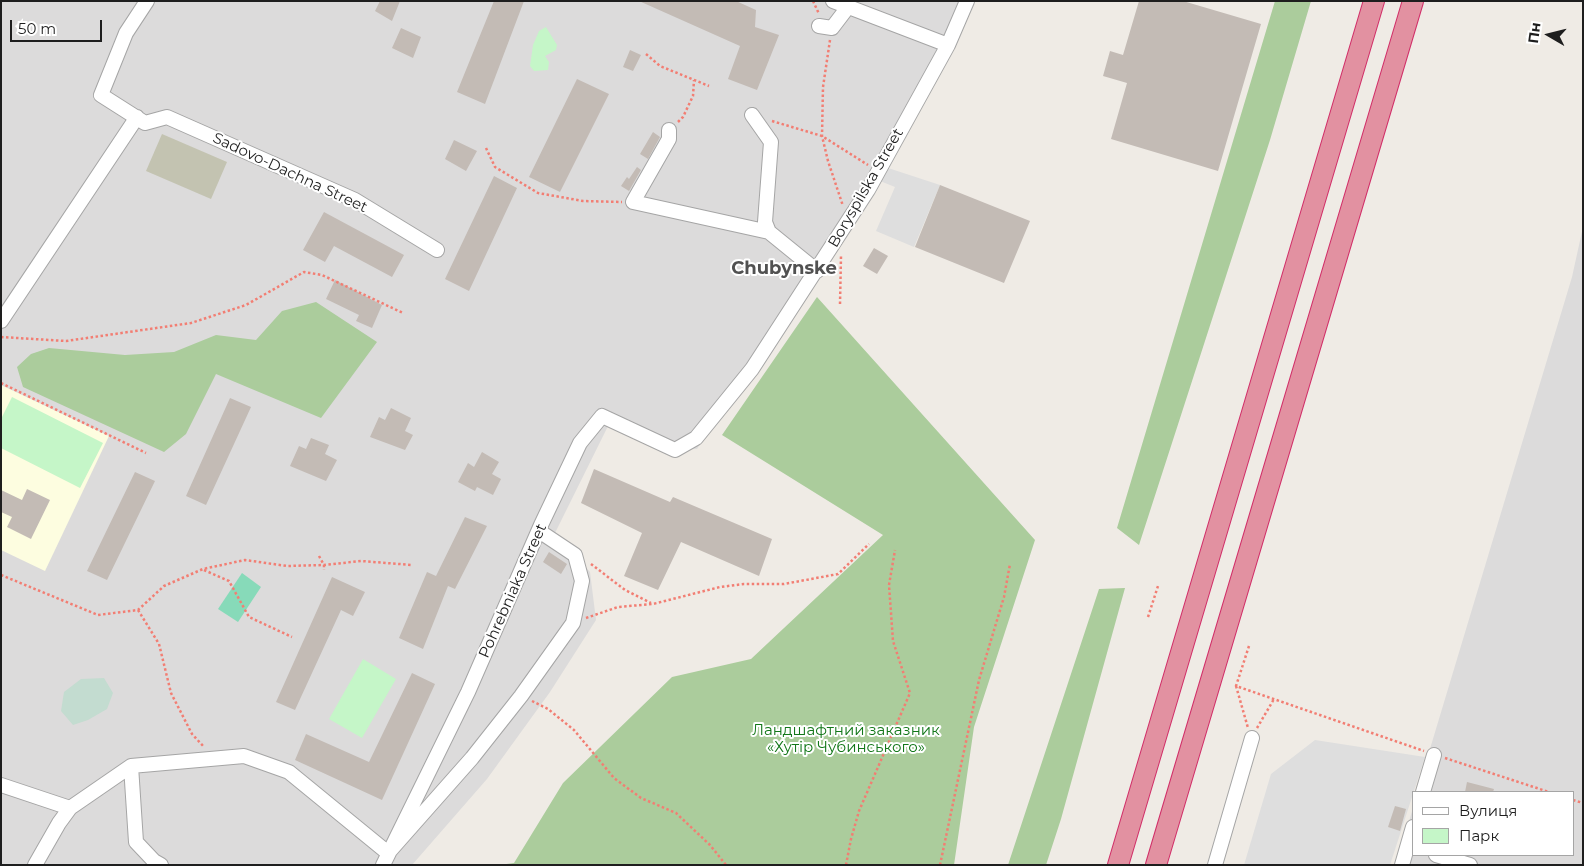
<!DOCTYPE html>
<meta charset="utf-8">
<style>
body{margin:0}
#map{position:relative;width:1584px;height:866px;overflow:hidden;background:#efebe5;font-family:Montserrat,sans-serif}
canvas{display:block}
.frame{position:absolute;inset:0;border:2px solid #1e1e1e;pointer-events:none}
.legend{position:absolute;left:1412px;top:791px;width:162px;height:65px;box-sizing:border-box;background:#fff;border:1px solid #a5a5a5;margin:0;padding:6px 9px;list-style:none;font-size:15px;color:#1e1e1e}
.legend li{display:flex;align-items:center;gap:10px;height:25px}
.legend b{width:25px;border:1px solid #a5a5a5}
.north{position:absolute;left:1524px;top:10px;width:50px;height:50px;-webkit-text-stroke:4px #fff;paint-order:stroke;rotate:278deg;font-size:14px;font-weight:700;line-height:20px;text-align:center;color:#1e1e1e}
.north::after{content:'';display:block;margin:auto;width:18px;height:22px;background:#1e1e1e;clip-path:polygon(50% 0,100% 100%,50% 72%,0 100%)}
.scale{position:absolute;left:10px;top:20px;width:92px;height:22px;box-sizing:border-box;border:2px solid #1e1e1e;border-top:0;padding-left:6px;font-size:15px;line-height:18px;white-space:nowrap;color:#1e1e1e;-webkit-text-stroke:4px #fff;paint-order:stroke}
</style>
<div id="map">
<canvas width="1584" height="866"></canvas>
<div class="frame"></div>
<ul class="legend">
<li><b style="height:6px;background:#fff"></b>Вулиця</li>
<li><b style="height:14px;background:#c5f6c8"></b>Парк</li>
</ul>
<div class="north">Пн</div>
<div class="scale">50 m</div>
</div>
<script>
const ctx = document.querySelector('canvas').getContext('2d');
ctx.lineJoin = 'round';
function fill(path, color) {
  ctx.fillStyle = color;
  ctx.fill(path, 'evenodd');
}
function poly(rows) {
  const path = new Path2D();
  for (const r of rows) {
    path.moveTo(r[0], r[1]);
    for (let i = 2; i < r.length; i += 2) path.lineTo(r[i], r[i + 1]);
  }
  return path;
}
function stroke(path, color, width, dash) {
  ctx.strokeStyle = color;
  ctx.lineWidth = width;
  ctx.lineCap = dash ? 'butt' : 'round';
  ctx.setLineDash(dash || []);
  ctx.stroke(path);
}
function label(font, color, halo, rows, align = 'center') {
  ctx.font = font + ' Montserrat,sans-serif';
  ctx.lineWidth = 4;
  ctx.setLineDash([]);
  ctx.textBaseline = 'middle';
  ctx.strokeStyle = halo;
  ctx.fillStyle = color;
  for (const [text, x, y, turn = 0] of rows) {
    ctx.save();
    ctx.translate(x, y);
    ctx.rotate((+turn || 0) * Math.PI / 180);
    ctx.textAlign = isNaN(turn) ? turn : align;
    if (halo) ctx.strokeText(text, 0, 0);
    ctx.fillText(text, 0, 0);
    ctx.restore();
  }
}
fill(poly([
 [1,1,967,1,950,41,807,280,697,449,679,448,613,416,555,533,590,572,596,620,550,692,487,779,412,865,1,865],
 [1583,227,1583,865,1396,865,1413,808,1413,855,1573,855,1573,792,1417,792,1572,277]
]), '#dcdbdb');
fill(poly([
 [1,385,109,436,45,571,1,550]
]), '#fdfde0');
fill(poly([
 [162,134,227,162,211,199,146,171]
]), '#c3c3b1');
fill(poly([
 [1275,1,1311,1,1270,140,1139,545,1117,528],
 [817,297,1035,540,974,727,954,865,499,865,514,863,563,783,672,677,751,659,883,535,722,435],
 [316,302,377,342,321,418,216,374,186,434,164,452,23,387,17,367,31,354,49,348,125,355,174,352,216,335,256,340,282,311],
 [1125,588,1061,819,1046,865,1008,865,1099,589]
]), '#abcc9c');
fill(poly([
 [104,678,113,693,107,709,88,720,73,725,61,711,64,692,81,679]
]), '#c3dcd0');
fill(poly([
 [546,27,557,45,556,50,545,56,549,62,548,70,534,71,530,66,533,45,539,31],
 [12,397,103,443,80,488,1,448,1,419],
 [363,659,396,679,362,738,329,719]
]), '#c5f6c8');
fill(poly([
 [242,573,261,587,238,622,218,609]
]), '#87dab9');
fill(poly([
 [882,166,940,185,914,247,876,231,895,187,875,179],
 [1315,740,1425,757,1390,865,1244,865,1271,774]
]), '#dedede');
fill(poly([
 [380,1,400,1,392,21,375,11],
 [494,1,524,1,485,104,457,92],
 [639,1,736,1,756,10,755,27,779,35,757,90,728,79,740,46],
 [1139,1,1183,1,1261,24,1218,171,1111,139,1127,83,1103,76,1110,51,1123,55],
 [401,28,421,37,413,58,392,48],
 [630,50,641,55,633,71,623,67],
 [577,79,609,94,560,192,529,177],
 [653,132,660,137,648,159,640,154],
 [454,140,477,151,466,171,445,159],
 [637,167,641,170,629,191,621,186,627,177,629,179],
 [494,176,517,188,469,291,445,279],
 [940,185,1030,221,1004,283,915,247],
 [324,212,404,255,392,277,334,246,325,262,303,250],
 [874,248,888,256,877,274,863,266],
 [335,280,382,305,372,328,356,321,359,315,326,299],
 [230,398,251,407,206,505,186,496],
 [391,408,411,418,405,431,413,435,405,450,370,437,379,417,385,420],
 [311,438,329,445,325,454,337,460,326,481,290,466,299,446,306,449],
 [482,452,499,462,492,474,501,479,493,495,477,487,475,491,458,482,468,463,474,467],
 [594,469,670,502,673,497,772,539,759,576,681,542,658,590,624,576,642,533,581,503],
 [135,472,155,481,107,580,87,571],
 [27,489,50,500,31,539,7,527,12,517,1,512,1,490,22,500],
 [465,517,487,526,455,589,448,586,423,649,399,638,427,572,436,576],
 [549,552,567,564,561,574,543,562],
 [332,577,365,592,353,616,341,610,295,710,276,702],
 [412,673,435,684,382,800,295,760,306,734,369,762],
 [1467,782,1494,789,1493,792,1465,792],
 [1395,806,1406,809,1400,831,1388,827]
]), '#c3bbb5');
const minor = poly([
 [147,1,126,33,101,95,145,123,167,117,355,200,437,250],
 [833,1,948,45],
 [819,26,832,28,848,7],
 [752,115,771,142,765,222,769,232],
 [669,130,669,139,633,202,769,232,817,271],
 [1,321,137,117],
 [131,766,136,842,154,861,161,865],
 [1,785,70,808],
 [1423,792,1434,755],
 [1436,855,1470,865],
 [35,865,59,823,70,808,131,766,244,756,289,772,388,853,472,758,521,696,573,623,582,581,575,555,539,531],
 [383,865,468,692,541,525,580,443,602,416,675,450,696,438,752,369,868,190,948,45,967,1],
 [1215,865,1252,738],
 [1402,865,1413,827]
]);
const highway = poly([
 [1118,865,1374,1],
 [1156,865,1413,1]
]);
stroke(minor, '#a5a5a5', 16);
stroke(highway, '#d12e68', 22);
stroke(poly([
 [813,1,819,14],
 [830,40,823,87,822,136,828,161,843,206],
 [646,54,660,66,709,86],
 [772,121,822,136,868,165],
 [678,122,683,117,693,96,694,80],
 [486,148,495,167,538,193,583,201,622,202],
 [840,304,841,256],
 [1,337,66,341,191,323,246,305,304,272,322,275,403,313],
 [1,383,146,453],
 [319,556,324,565,324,570],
 [591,564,625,590,651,603],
 [204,570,229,581,249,617,292,637],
 [1,575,98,615,138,610,164,586,203,569,245,560,287,566,324,565,361,561,412,565],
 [138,610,159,644,171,693,192,734,204,747],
 [1148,617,1158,586],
 [586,618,618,607,653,604,720,587,744,584,784,584,838,574,869,544],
 [1249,646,1236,686,1424,751],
 [1236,686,1248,728],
 [532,701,548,709,574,730,614,778,641,798,676,813,710,845,726,865],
 [1257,728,1274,699],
 [1445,758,1549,792],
 [1573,800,1583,803],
 [846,865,851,839,859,811,910,693,893,641,889,585,895,550],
 [940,865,979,680,1004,597,1010,564]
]), '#f27e73', 2.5, [2.5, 2.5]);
stroke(minor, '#fff', 14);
stroke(highway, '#e291a1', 20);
label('15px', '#1e1e1e', '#fff', [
 ["Sadovo-Dachna Street",290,173,25],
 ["Boryspilska Street",866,188,-60],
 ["Pohrebniaka Street",513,591,-66]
]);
label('15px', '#127719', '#fff', [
 ["Ландшафтний заказник",846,731],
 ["«Хутір Чубинського»",846,748]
]);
label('bold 18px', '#515151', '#fff', [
 ["Chubynske",784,269]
]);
</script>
